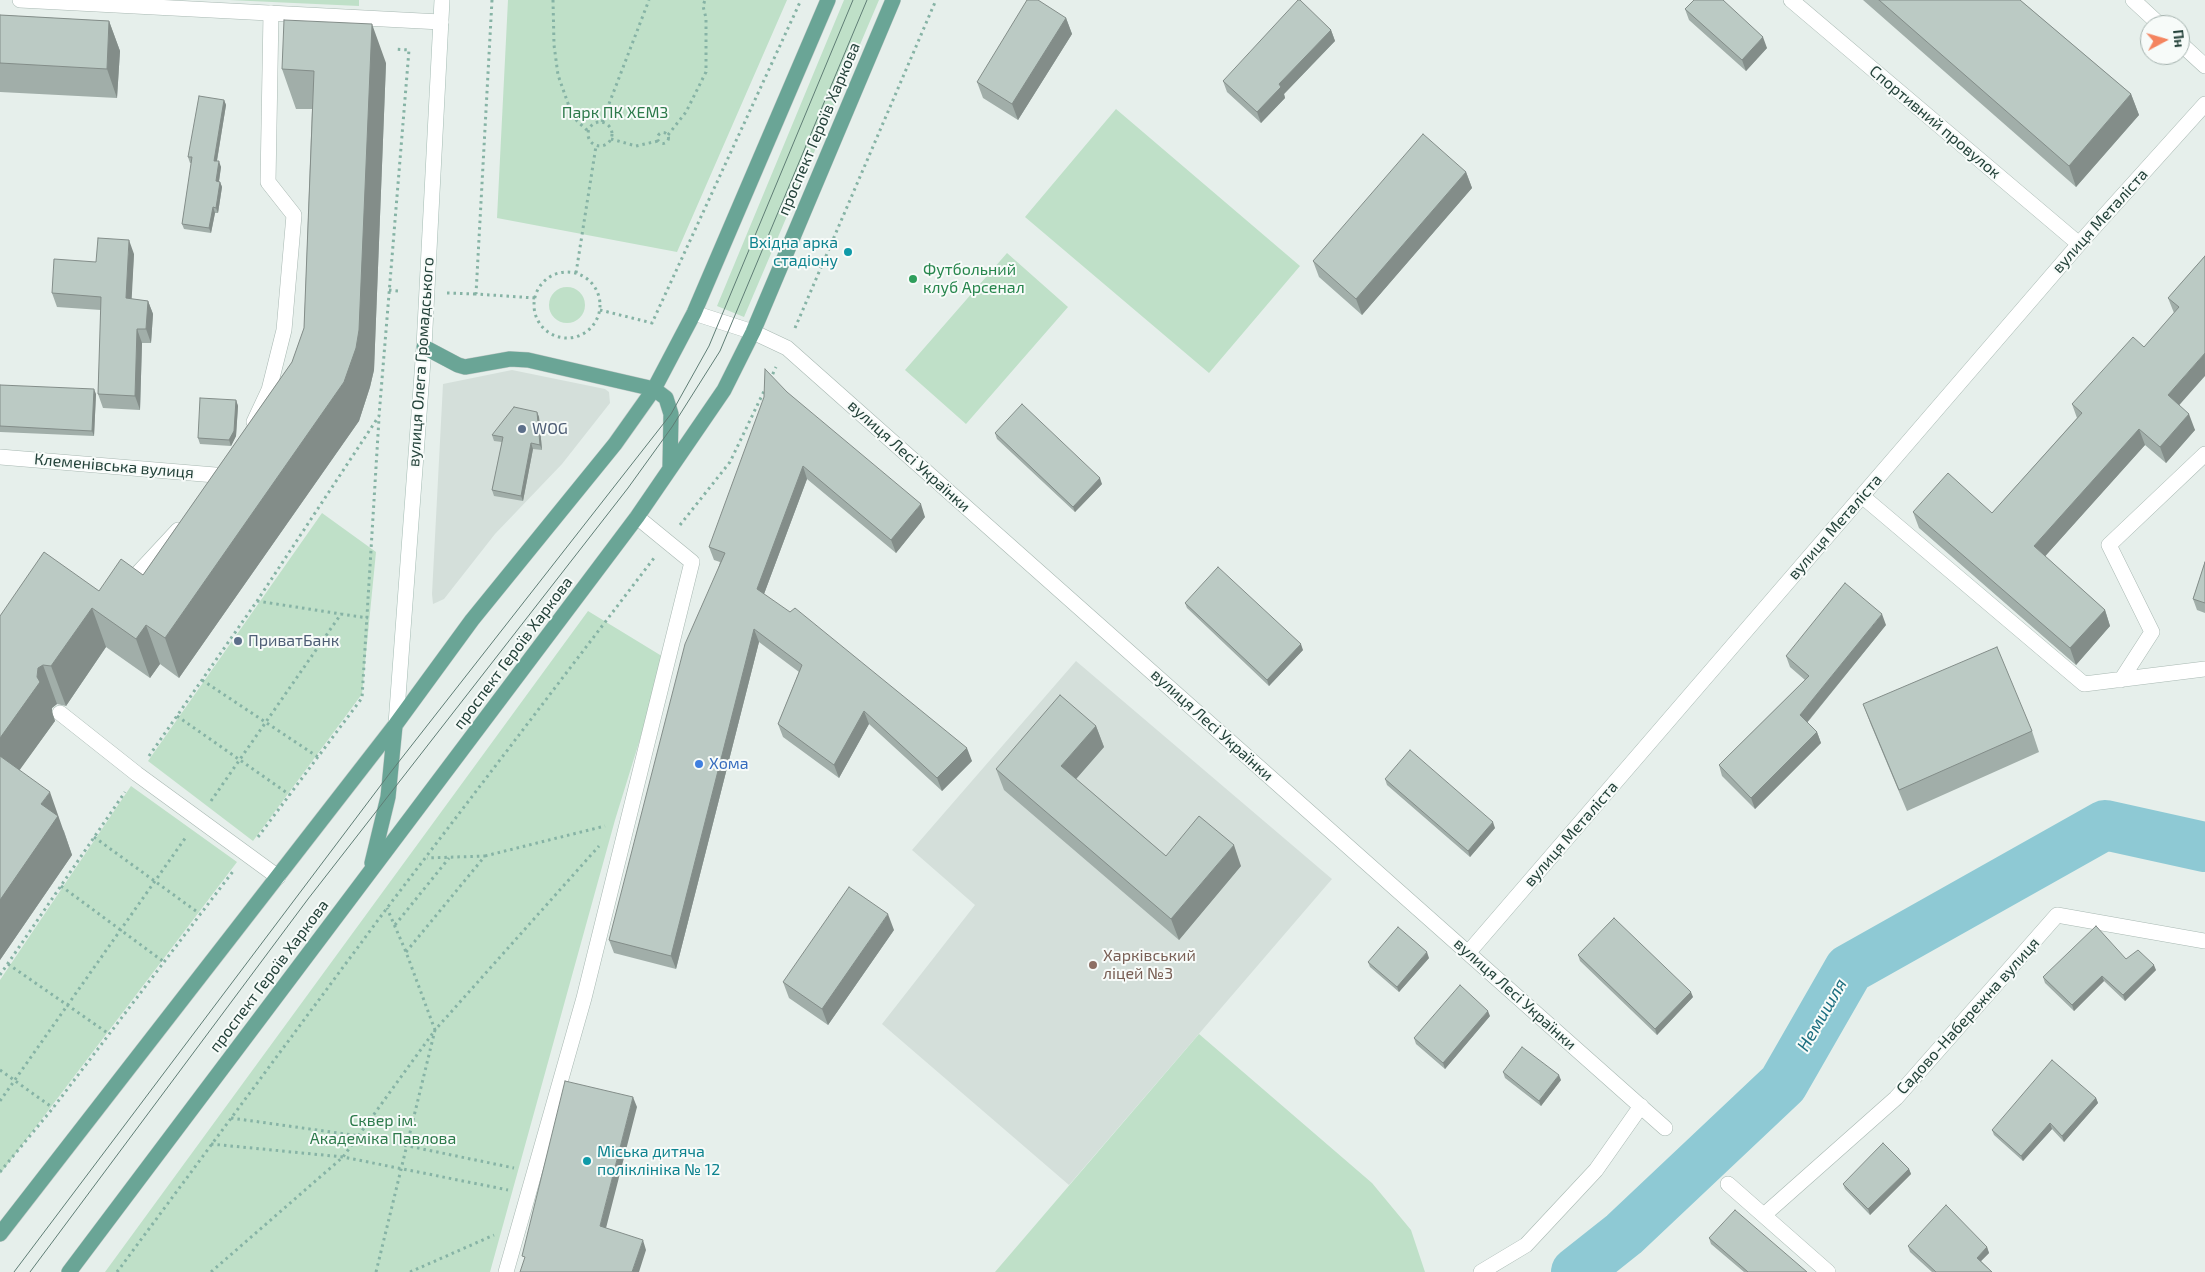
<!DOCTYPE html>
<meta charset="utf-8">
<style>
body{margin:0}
#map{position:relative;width:2205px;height:1272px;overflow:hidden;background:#e6efeb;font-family:"Exo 2",sans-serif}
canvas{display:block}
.north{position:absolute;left:2140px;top:15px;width:50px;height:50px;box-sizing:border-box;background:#f7fbf9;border:1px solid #a3b1ad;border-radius:50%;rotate:84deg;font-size:14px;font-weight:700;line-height:20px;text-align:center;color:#24423a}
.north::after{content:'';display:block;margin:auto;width:18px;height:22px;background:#f4845f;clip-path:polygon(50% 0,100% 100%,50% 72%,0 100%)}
</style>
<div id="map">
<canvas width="2205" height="1272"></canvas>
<div class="north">Пн</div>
</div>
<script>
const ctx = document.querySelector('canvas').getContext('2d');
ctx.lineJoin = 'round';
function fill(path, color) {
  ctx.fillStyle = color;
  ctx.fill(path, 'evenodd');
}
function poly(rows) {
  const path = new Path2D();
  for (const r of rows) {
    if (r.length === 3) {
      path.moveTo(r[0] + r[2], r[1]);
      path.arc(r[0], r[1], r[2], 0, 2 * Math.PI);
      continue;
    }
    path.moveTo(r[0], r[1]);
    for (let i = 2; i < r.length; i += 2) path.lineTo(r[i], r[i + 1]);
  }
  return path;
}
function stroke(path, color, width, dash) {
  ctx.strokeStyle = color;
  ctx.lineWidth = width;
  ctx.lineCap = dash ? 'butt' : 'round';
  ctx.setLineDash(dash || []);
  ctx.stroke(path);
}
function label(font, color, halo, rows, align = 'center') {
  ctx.font = font + ' "Exo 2",sans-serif';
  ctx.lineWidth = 4;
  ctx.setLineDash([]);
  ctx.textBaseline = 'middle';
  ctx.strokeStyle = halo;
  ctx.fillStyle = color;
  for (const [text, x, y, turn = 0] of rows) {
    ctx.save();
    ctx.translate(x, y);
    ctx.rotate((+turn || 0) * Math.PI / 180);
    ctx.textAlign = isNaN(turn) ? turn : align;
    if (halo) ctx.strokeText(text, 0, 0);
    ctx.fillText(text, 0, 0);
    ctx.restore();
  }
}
fill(poly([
 [512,370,605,389,609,392,610,403,562,464,495,534,444,599,433,604,432,594,443,384],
 [1076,661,1332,879,1069,1185,882,1024,975,905,912,850]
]), '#d4dfda');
fill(poly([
 [229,0,359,0,359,6],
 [508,0,787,0,677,252,497,218],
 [844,0,879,0,744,317,717,306],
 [1116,109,1300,266,1209,373,1025,217],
 [1007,253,1068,307,966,424,905,370],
 [567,305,18],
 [322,513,376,552,362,694,253,841,148,761],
 [588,611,665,658,615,820,490,1272,105,1272],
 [131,786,237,862,0,1174,0,980],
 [1199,1034,1372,1183,1411,1230,1425,1272,995,1272]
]), '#bfe0c8');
stroke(poly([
 [1576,1272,1624,1234,1783,1084,1849,969,2105,825,2205,847]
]), '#8ec9d4', 50);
const service = poly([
 [2133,0,2160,25],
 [2180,43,2205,66],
 [254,422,269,390,284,330,294,215,268,182,271,13],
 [1862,496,2084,684,2205,669],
 [126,586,178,530],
 [2121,680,2152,632,2109,545,2205,454],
 [60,713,137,774,278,877],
 [506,1272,584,998,692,562,637,517]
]);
const minor = poly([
 [20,0,441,22],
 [1791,0,2079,244],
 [694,313,753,332,787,348,1665,1128],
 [0,457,227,476],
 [1468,953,2079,244,2205,104],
 [1728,1184,1828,1272],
 [1764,1215,1896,1098,2057,915,2205,941],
 [1481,1272,1526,1245,1596,1170,1641,1106]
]);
const secondary = poly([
 [396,724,424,347,442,0]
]);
const primary = poly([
 [424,347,458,365,465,367,510,359,528,360,654,389,666,398,671,414,670,468],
 [372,863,388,797,395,726],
 [0,1234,396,724,472,620,615,444,654,389,694,313,828,0],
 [69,1272,637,517,724,390,753,332,893,0]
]);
stroke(service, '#a8b8b2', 16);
stroke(minor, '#a8b8b2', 16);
stroke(secondary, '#a4bbb3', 16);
stroke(primary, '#c2cac8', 16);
stroke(poly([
 [492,0,476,294,535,298],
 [553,0,554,45,558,75,571,112,577,121,588,131],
 [600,134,12],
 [602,122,649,0],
 [663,138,5.5],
 [668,135,686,112,706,72,706,18,703,6,705,0],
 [611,139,636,146,658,141],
 [567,305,33],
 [576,273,596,146],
 [389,290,399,291],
 [447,293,476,294],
 [600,310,652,323,801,0],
 [795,328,936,0],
 [770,380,776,367],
 [680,525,730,462,766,387],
 [257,601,341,614],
 [202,680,318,757],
 [177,716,290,795],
 [149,756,257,601,379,416,409,50,394,49],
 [211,801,341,614,368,618],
 [94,837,200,914],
 [258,837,362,698,379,418],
 [485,856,605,826],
 [61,886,164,962],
 [395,925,449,858],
 [406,952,485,856,427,858],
 [8,964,109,1034],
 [0,975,125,792],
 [0,1070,53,1108],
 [0,1101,186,837],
 [231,1118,360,1136,514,1168],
 [211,1144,343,1157,508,1190],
 [0,1172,53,1108,234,870],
 [117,1272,387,908,654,558],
 [211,1272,343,1157,435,1030,406,952,387,908],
 [376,1272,435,1030,599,846],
 [410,1272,494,1235]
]), '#86b3a5', 3, [2.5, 4]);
stroke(service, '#fff', 15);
stroke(minor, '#fff', 15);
stroke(secondary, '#fff', 15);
stroke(primary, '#6aa596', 15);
stroke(poly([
 [14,1272,390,773,671,414,709,346,853,0],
 [30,1272,308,899,628,488,672,427,720,351,867,0]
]), '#5f7d75', 1);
fill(poly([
 [1863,0,2020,0,2131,94,2139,115,2076,187],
 [1685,9,1767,48,1746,71,1689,20],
 [0,15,109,21,120,51,117,98,0,92],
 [1066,18,1072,34,1018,120,983,98,977,82],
 [1331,30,1335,41,1284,94,1285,98,1261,123,1227,92,1223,81],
 [386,63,374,370,370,387,359,421,179,678,160,664,150,678,106,647,66,706,57,704,52,708,52,712,55,721,19,770,64,831,72,855,0,960,0,616,99,591,143,575,292,362,304,328,312,109,296,109,282,69],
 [224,100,226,105,217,161,221,167,219,182,220,182,222,187,218,213,215,213,211,233,184,229,182,224,192,163,190,163,188,157],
 [1466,172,1472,188,1362,315,1319,277,1313,261],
 [134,254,131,299,148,301,153,314,151,343,142,343,140,410,103,408,98,394,101,310,57,307,52,293,96,262],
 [2205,256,2179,405,2195,430,2166,463,2145,445,2045,556,2105,610,2110,626,2076,665,1919,528,1913,512,1992,513,2077,418,2072,404,2144,347,2174,313,2168,298],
 [0,385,96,394,94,436,0,432],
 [787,392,925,517,896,553,807,479,764,594,972,761,942,791,869,724,839,778,783,737,778,724,799,672,759,642,676,969,614,953,609,940,720,562,714,560,709,547],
 [236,400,238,406,236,436,231,446,200,444,198,438],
 [537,412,539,417,542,450,533,449,523,501,494,496,492,490,502,442,494,441,492,435],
 [995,433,1102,484,1075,512,997,439],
 [2205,562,2205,613,2197,610,2193,599],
 [1185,603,1303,650,1269,686,1187,608],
 [1886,625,1807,723,1817,732,1821,743,1755,809,1722,776,1719,765,1805,680,1790,667,1786,656],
 [1863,704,2032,731,2039,752,1907,811,1871,725],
 [1096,726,1104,747,1076,779,1166,856,1241,866,1179,940,1004,790,996,769],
 [1385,779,1495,828,1470,857,1387,785],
 [894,930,828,1025,789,998,783,982],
 [1578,955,1693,997,1657,1035,1580,961],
 [1429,958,1399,992,1370,967,1368,962],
 [2126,959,2156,970,2125,1001,2104,981,2074,1011,2045,983,2043,977],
 [1490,1016,1445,1069,1416,1044,1414,1038],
 [1503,1072,1561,1080,1541,1106,1505,1078],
 [2096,1098,2098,1103,2064,1142,2052,1129,2023,1161,1994,1135,1992,1130],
 [1909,1169,1911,1174,1870,1215,1845,1189,1843,1184],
 [1709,1238,1807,1272,1744,1272,1711,1244],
 [1908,1246,1987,1247,1989,1253,1981,1261,1992,1272,1932,1272,1910,1252]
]), '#a1aea9');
fill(poly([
 [1066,18,1072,34,1018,120,1012,104],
 [109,21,120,51,117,98,107,69],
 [372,24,386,63,374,370,370,387,359,421,179,678,165,638,344,382],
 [1331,30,1335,41,1284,94,1285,98,1261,123,1257,112,1279,84],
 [1763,37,1767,48,1746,71,1742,60],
 [2131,94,2139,115,2076,187,2069,166],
 [224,100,226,105,216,166,214,161],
 [219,161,221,167,218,187,216,181],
 [1466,172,1472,188,1362,315,1356,299],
 [220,182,222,187,218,213,216,208],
 [213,207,215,213,211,233,209,228],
 [129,240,134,254,131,312,126,298],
 [148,301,153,314,151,343,146,329],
 [137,329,142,343,140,410,135,396],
 [2205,353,2205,376,2174,411,2168,395],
 [94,389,96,394,94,436,92,431],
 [236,400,238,406,236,436,231,446,229,440],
 [537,412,539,417,542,450,540,445],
 [2189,414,2195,430,2166,463,2160,447],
 [2139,429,2145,445,2040,562,2034,546],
 [531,443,533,449,523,501,521,496],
 [803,466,807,479,761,602,757,589],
 [1100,478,1102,484,1075,512,1073,507],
 [921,504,925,517,896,553,891,540],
 [92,608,106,647,66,706,51,666],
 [2105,610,2110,626,2076,665,2070,648],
 [1882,614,1886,625,1804,726,1800,715],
 [146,625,160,664,150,678,136,639],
 [754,629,759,642,676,969,671,956],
 [1301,644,1303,650,1269,686,1267,680],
 [43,665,57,704,52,708,52,712,55,721,6,789,0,773,0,738,37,677,38,668],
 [864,711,869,724,839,778,834,765],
 [1096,726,1104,747,1069,787,1061,766],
 [1817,732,1821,743,1755,809,1751,798],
 [967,748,972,761,942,791,937,778],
 [50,792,72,855,0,960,0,900,41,804],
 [1493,822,1495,828,1470,857,1468,851],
 [1234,845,1241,866,1179,940,1171,919],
 [888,914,894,930,828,1025,822,1009],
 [1427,952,1429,958,1399,992,1397,987],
 [2154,965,2156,970,2125,1001,2123,995],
 [2102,976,2104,981,2074,1011,2072,1005],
 [1691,992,1693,997,1657,1035,1655,1029],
 [1488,1011,1490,1016,1445,1069,1443,1063],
 [1559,1075,1561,1080,1541,1106,1539,1101],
 [633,1097,637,1107,604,1236,600,1226],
 [2096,1098,2098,1103,2064,1142,2062,1136],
 [2050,1123,2052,1129,2023,1161,2021,1156],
 [1909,1169,1911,1174,1870,1215,1868,1209],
 [643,1240,646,1250,639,1272,632,1272],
 [1987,1247,1989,1253,1979,1263,1977,1258]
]), '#838d89');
const building = poly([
 [1027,0,1038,0,1066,18,1012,104,977,82,1027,0],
 [1298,0,1300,0,1331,30,1279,84,1281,87,1257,112,1223,81,1298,0],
 [1694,0,1723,0,1763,37,1742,60,1685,9,1694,0],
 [1879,0,2020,0,2131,94,2069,166,1879,0],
 [0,15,109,21,107,69,0,63,0,15],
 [284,20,372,24,359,330,356,348,344,382,165,638,146,625,136,639,92,608,51,666,43,665,38,668,37,677,40,682,0,738,0,616,44,552,99,591,121,559,143,575,292,362,304,328,314,71,282,69,284,20],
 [199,96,224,100,214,161,219,161,216,181,220,182,216,208,213,207,209,228,182,224,192,157,188,157,199,96],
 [1423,134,1466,172,1356,299,1313,261,1423,134],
 [98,238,129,240,126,298,148,301,146,329,137,329,135,396,98,394,101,297,52,293,54,259,96,262,98,238],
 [2205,256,2205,353,2168,395,2189,414,2160,447,2139,429,2034,546,2105,610,2070,648,1913,512,1948,473,1992,513,2082,413,2072,404,2133,337,2144,347,2179,307,2168,298,2205,256],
 [765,369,787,392,921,504,891,540,803,466,757,589,790,612,795,608,967,748,937,778,864,711,834,765,778,724,802,665,754,629,671,956,609,940,685,644,725,553,709,547,764,397,765,369],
 [0,385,94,389,92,431,0,426,0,385],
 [200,398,236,400,234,431,229,440,198,438,200,398],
 [1022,404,1100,478,1073,507,995,433,1022,404],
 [514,407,537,412,540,445,531,443,521,496,492,490,503,437,492,435,514,407],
 [2205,562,2205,603,2193,599,2205,562],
 [1218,567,1301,644,1267,680,1185,603,1218,567],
 [1845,583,1882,614,1800,715,1817,732,1751,798,1719,765,1809,676,1786,656,1845,583],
 [1997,647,2032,731,1899,790,1863,704,1997,647],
 [1060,695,1096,726,1061,766,1166,856,1199,816,1234,845,1171,919,996,769,1060,695],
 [1410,750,1493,822,1468,851,1385,779,1410,750],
 [0,756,50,792,41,804,58,816,0,900,0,756],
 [849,887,888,914,822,1009,783,982,849,887],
 [1614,918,1691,992,1655,1029,1578,955,1614,918],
 [2096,926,2126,959,2138,950,2154,965,2123,995,2102,976,2072,1005,2043,977,2096,926],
 [1398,927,1427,952,1397,987,1368,962,1398,927],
 [1460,985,1488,1011,1443,1063,1414,1038,1460,985],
 [1522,1047,1559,1075,1539,1101,1503,1072,1522,1047],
 [2052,1060,2096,1098,2062,1136,2050,1123,2021,1156,1992,1130,2052,1060],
 [565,1081,633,1097,600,1226,643,1240,632,1272,520,1272,525,1257,522,1256,565,1081],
 [1883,1143,1909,1169,1868,1209,1843,1184,1883,1143],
 [1946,1205,1987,1247,1977,1258,1992,1272,1936,1272,1908,1246,1946,1205],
 [1735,1210,1807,1272,1748,1272,1709,1238,1735,1210]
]);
fill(building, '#bbcac4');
stroke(building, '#838d89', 1);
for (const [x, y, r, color] of [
 [848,252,5,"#0f9aa8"],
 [913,279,5,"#2e9e5b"],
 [522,429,5,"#5c6f8a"],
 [238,641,5,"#5c6f8a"],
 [699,764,5,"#3f7fe0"],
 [1093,965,5,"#8d6e63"],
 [587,1161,5,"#0f9aa8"]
]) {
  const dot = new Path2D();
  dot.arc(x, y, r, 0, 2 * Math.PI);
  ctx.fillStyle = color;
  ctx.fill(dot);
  stroke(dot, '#f7fbf9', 2);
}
label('16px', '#2d7a4b', '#f7fbf9', [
 ["Парк ПК ХЕМЗ",615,113],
 ["Сквер ім.",383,1121],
 ["Академіка Павлова",383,1139]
]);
label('16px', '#24423a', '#f7fbf9', [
 ["Спортивний провулок",1935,122,40],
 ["проспект Героїв Харкова",819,129,-67],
 ["вулиця Металіста",2100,221,-48],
 ["вулиця Олега Громадського",421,362,-86],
 ["вулиця Лесі Українки",909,456,42],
 ["Клеменівська вулиця",114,466,5],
 ["вулиця Металіста",1835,527,-49],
 ["проспект Героїв Харкова",513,653,-53],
 ["вулиця Лесі Українки",1212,725,42],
 ["вулиця Металіста",1571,834,-49],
 ["проспект Героїв Харкова",269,976,-53],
 ["вулиця Лесі Українки",1515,994,42],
 ["Садово-Набережна вулиця",1968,1016,-48]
]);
label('16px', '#0d838f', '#f7fbf9', [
 ["Вхідна арка",838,243],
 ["стадіону",838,261],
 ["Міська дитяча",597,1152,"left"],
 ["поліклініка № 12",597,1170,"left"]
], 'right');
label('16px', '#27864d', '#f7fbf9', [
 ["Футбольний",923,270],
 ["клуб Арсенал",923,288]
], 'left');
label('16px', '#4e5e75', '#f7fbf9', [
 ["WOG",532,429],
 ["ПриватБанк",248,641]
], 'left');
label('16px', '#366cbe', '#f7fbf9', [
 ["Хома",709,764]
], 'left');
label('16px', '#785e54', '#f7fbf9', [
 ["Харківський",1103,956],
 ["ліцей №3",1103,974]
], 'left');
label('italic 18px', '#1c6f80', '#f7fbf9', [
 ["Немишля",1822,1015,-60]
]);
</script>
